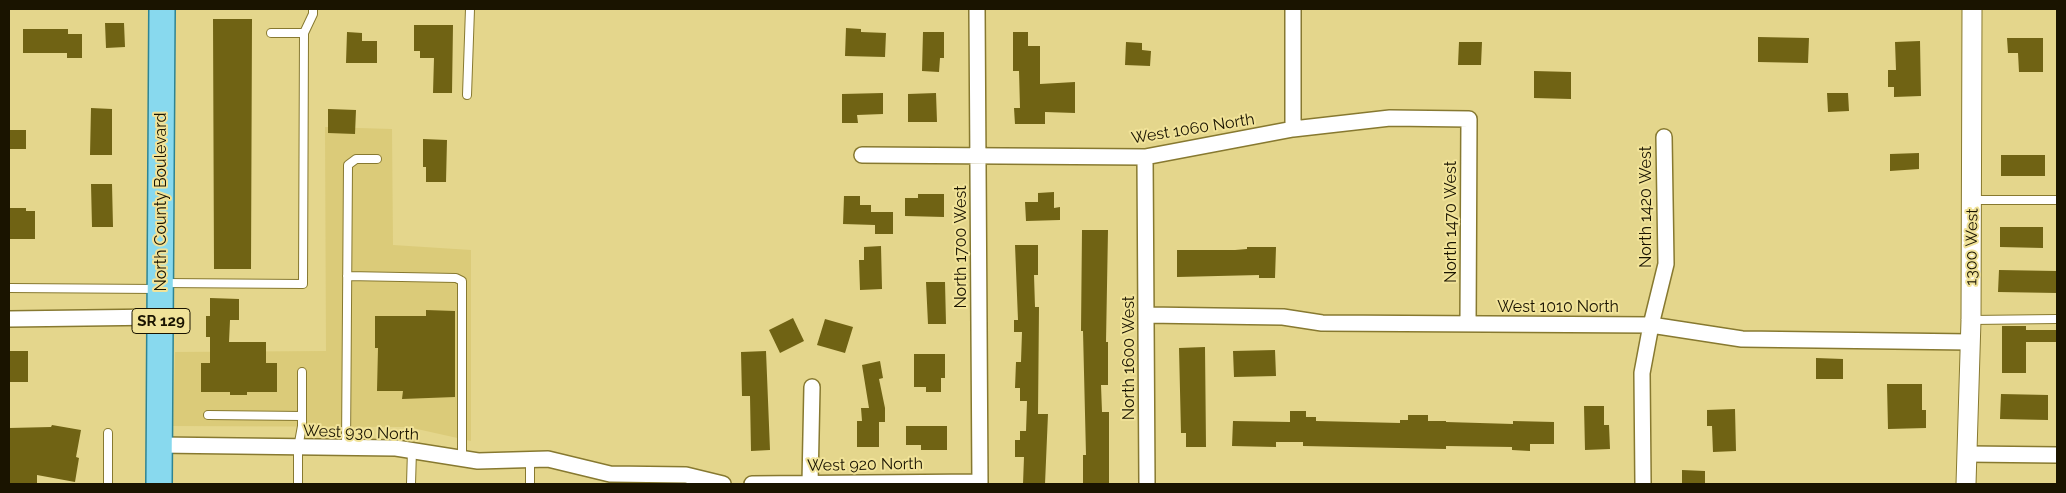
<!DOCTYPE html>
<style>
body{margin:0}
#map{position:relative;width:2066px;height:493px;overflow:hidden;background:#e4d68c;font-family:Raleway,sans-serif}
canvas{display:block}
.frame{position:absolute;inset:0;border:10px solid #1a1400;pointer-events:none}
</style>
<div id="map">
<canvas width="2066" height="493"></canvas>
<div class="frame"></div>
</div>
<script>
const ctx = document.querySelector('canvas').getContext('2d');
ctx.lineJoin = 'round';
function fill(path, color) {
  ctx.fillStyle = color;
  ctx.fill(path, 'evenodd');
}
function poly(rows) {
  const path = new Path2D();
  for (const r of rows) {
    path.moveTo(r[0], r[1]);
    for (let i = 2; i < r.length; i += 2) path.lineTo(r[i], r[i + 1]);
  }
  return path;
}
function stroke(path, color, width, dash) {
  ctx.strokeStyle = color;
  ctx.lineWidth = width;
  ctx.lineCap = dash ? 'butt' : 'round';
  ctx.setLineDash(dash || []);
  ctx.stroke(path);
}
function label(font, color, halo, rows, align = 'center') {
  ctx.font = font + ' Raleway,sans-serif';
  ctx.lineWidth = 4;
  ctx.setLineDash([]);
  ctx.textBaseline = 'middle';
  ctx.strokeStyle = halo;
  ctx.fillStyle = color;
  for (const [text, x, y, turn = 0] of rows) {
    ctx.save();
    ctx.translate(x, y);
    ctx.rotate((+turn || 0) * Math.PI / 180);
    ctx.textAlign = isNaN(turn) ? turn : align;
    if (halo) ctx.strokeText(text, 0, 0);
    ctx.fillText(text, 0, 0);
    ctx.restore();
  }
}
fill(poly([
 [325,127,392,129,393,245,471,250,471,441,408,427,173,426,175,352,326,351]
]), '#dbcb79');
fill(poly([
 [213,19,252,19,251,269,214,269],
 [105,23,124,23,125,47,106,48],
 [414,25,453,25,452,93,433,93,434,58,420,58,420,51,414,51],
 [846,28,861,29,861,32,886,33,885,57,845,56],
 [23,29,68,29,68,34,82,34,82,58,67,58,67,53,23,53],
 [347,32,362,33,362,41,377,41,377,63,346,63],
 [923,32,944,32,944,58,940,58,939,72,922,71],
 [1013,32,1028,32,1028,46,1040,46,1040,84,1075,82,1075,113,1045,112,1045,124,1015,124,1014,108,1020,108,1019,71,1013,71],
 [1758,37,1809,38,1808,63,1758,62],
 [2007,38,2043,38,2043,72,2019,72,2018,53,2008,53],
 [1920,41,1921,96,1894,97,1894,87,1888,87,1888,70,1896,70,1895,42],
 [1126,42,1142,43,1142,50,1151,51,1150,66,1125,65],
 [1459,42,1482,42,1481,65,1458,65],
 [1534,71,1571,72,1571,99,1534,98],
 [883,93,883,114,857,115,858,123,842,123,842,94],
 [936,93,937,122,908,122,908,94],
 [1827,93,1848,93,1849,111,1828,112],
 [91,108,112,109,112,155,90,155],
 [328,109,356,110,355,134,328,133],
 [9,130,26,130,26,149,9,149],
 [423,139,447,140,446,182,426,182,426,167,423,167],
 [1919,153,1919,169,1890,171,1890,154],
 [2001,155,2045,155,2045,176,2001,176],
 [91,184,112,184,113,227,92,227],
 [1054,192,1054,208,1060,207,1060,220,1026,221,1025,202,1038,202,1038,193],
 [918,194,944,194,944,217,905,216,905,198,918,198],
 [844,196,860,196,860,205,871,205,871,212,893,212,893,234,875,234,875,225,843,224],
 [9,208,26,208,26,211,35,211,35,239,9,239],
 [2000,227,2043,227,2043,248,2000,247],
 [1082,230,1108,230,1106,342,1108,342,1108,385,1101,385,1102,412,1109,412,1109,484,1083,484,1083,455,1086,455,1083,331,1081,331],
 [1015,245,1038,245,1038,275,1034,275,1035,307,1039,307,1038,414,1048,414,1045,484,1023,484,1024,457,1015,457,1015,440,1020,440,1020,431,1026,431,1027,401,1020,401,1020,388,1015,388,1016,362,1021,362,1022,332,1014,332,1014,320,1018,320],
 [881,246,882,289,860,290,859,260,864,260,864,247],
 [1247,247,1276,247,1275,278,1259,278,1259,275,1177,277,1177,250,1235,250,1247,249],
 [1999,270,2057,271,2057,293,1998,292],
 [926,282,945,282,946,324,928,324],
 [210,298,239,299,239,320,230,320,229,342,266,342,266,363,277,363,277,392,247,392,247,395,230,395,230,392,201,392,201,363,210,363,210,337,206,337,206,316,210,316],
 [426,310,455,311,455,397,402,399,403,391,377,391,378,348,375,348,375,316,426,316],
 [793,318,804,341,780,353,769,330],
 [825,319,853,327,845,353,817,345],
 [2002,326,2026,326,2026,330,2057,330,2057,342,2026,342,2026,373,2002,373],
 [1205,347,1206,447,1186,447,1186,433,1181,433,1179,348],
 [1275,350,1276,376,1234,377,1233,351],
 [9,351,28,351,28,382,9,382],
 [766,351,770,450,751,451,750,396,742,396,741,352],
 [914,354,945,354,945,378,941,378,941,392,926,392,926,387,914,387],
 [1816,358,1843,359,1843,379,1816,379],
 [880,361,883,378,879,379,885,408,885,422,879,422,879,447,857,447,857,421,862,421,861,408,869,408,862,365],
 [1887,384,1922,384,1922,410,1926,410,1926,428,1888,429],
 [2001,394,2048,395,2048,420,2000,419],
 [1584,406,1604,406,1604,425,1609,425,1610,449,1585,450],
 [1735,409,1736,451,1713,452,1712,426,1707,426,1707,410],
 [1290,411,1306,411,1306,417,1316,417,1316,421,1400,423,1400,420,1408,420,1408,415,1428,415,1428,421,1446,421,1446,422,1513,424,1513,421,1554,422,1554,444,1530,444,1530,451,1512,450,1512,447,1446,446,1446,449,1303,446,1303,442,1276,442,1276,447,1232,446,1233,421,1290,422],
 [52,425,81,430,76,457,79,458,75,482,37,475,37,484,9,484,9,428,51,427],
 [906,426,947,426,947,450,921,450,921,445,906,445],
 [1682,470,1705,471,1705,484,1682,484]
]), '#706314');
const service = poly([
 [304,33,313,14,313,9],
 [467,95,470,9],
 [1972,200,2057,200],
 [347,276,456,278,462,281,462,460],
 [163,283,303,284,304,33,271,33],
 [9,288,157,289],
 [1971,320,2057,319],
 [208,415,302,416],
 [346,448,348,165,356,159,377,159],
 [108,484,108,433],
 [298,484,298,448,302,426,302,372],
 [411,484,412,450],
 [530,484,530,460]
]);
const minor = poly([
 [977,9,980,484],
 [1293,129,1293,9],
 [862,155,1145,157,1293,129,1390,118,1469,119,1468,324],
 [1145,157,1147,484],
 [1146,315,1283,317,1322,323,1651,325,1742,339,1970,342],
 [9,319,161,317],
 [159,445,396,448,478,461,548,459,610,474,686,475,723,484],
 [1967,454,2057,455],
 [810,483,812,387],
 [752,484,980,482],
 [1643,484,1642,373,1651,325,1666,264,1664,137]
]);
const tertiary = poly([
 [1966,484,1971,320,1972,9]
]);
const primary = poly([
 [159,484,162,9]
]);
stroke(service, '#877930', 10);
stroke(minor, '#877930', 18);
stroke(tertiary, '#877930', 21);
stroke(primary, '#2e8493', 28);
stroke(service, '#fff', 8);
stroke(minor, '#fff', 15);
stroke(tertiary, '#fff', 19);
stroke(primary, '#88d9ee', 25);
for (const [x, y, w] of [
 [161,321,58]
]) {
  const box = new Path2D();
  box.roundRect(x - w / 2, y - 12.5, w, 25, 4);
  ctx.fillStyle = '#f1e399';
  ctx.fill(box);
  stroke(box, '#1a1400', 1);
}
label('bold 15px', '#1a1400', null, [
 ["SR 129",161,321]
]);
label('16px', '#1a1400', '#f1e399', [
 ["West 1060 North",1193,129,-9],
 ["North County Boulevard",161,202,-90],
 ["North 1420 West",1646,207,-90],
 ["North 1470 West",1451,222,-90],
 ["North 1700 West",961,247,-90],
 ["1300 West",1972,247,-89],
 ["West 1010 North",1558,307],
 ["North 1600 West",1129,358,-90],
 ["West 930 North",361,433,2],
 ["West 920 North",865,465,-1]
]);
</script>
